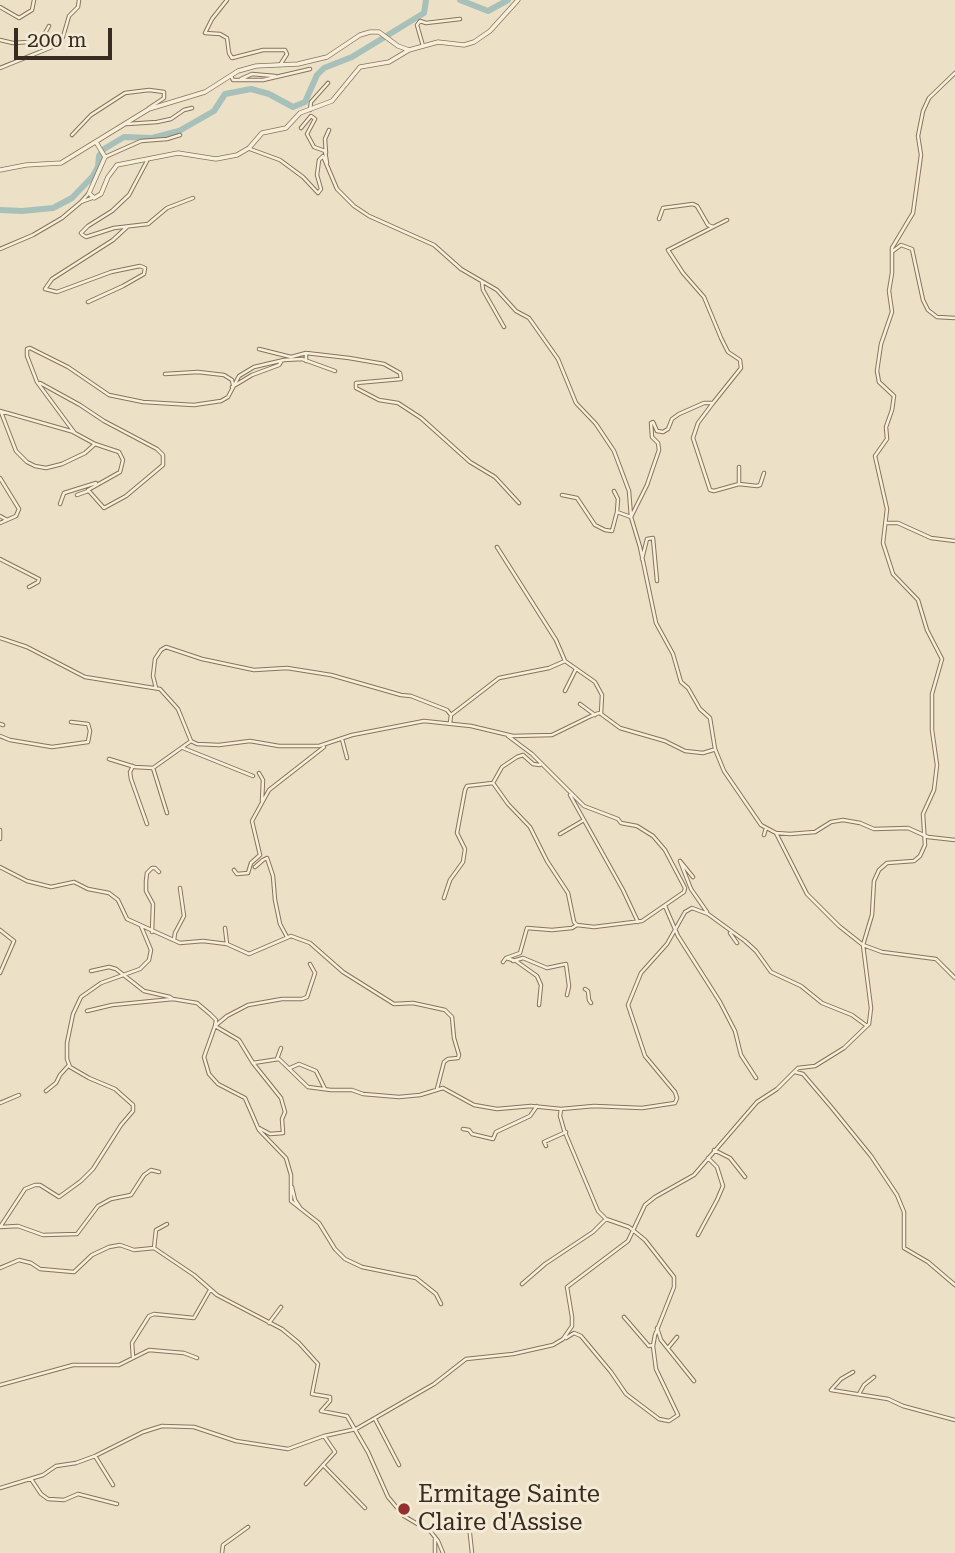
<!DOCTYPE html>
<style>
body{margin:0}
#map{position:relative;width:955px;height:1553px;overflow:hidden;background:#ece1c6;font-family:"Roboto Serif",serif}
canvas{display:block}
.scale{position:absolute;left:14px;top:28px;width:98px;height:32px;box-sizing:border-box;border:4px solid #382c20;border-top:0;padding-left:9px;font-size:21px;line-height:24px;white-space:nowrap;color:#382c20;-webkit-text-stroke:5px #f4ebd6;paint-order:stroke}
</style>
<div id="map">
<canvas width="955" height="1553"></canvas>
<div class="scale">200 m</div>
</div>
<script>
const ctx = document.querySelector('canvas').getContext('2d');
ctx.lineJoin = 'round';
function poly(rows) {
  const path = new Path2D();
  for (const r of rows) {
    path.moveTo(r[0], r[1]);
    for (let i = 2; i < r.length; i += 2) path.lineTo(r[i], r[i + 1]);
  }
  return path;
}
function stroke(path, color, width, dash) {
  ctx.strokeStyle = color;
  ctx.lineWidth = width;
  ctx.lineCap = dash ? 'butt' : 'round';
  ctx.setLineDash(dash || []);
  ctx.stroke(path);
}
function label(font, color, halo, rows, align = 'center') {
  ctx.font = font + ' "Roboto Serif",serif';
  ctx.lineWidth = 6;
  ctx.setLineDash([]);
  ctx.textBaseline = 'middle';
  ctx.strokeStyle = halo;
  ctx.fillStyle = color;
  for (const [text, x, y, turn = 0] of rows) {
    ctx.save();
    ctx.translate(x, y);
    ctx.rotate((+turn || 0) * Math.PI / 180);
    ctx.textAlign = isNaN(turn) ? turn : align;
    if (halo) ctx.strokeText(text, 0, 0);
    ctx.fillText(text, 0, 0);
    ctx.restore();
  }
}
stroke(poly([
 [460,0,488,11,508,0],
 [0,210,22,211,53,208,72,198,93,176,98,167,99,156,104,149,124,137,152,138,179,131,214,111,225,94,251,89,269,94,293,107,305,102,317,75,324,68,352,57,424,13,426,0]
]), '#a7c0b9', 6);
const minor = poly([
 [227,0,212,19,205,33,220,34,227,38,229,53,232,58,263,50,285,50,287,54,280,65],
 [0,7,19,18,32,10,34,0],
 [0,40,13,43,28,42,44,35,49,26],
 [423,46,417,25,420,21,426,23,460,19],
 [0,68,57,45,63,37,69,16,78,7,79,0],
 [231,76,233,80,263,80,310,69],
 [241,79,252,74,275,76],
 [310,110,311,102,328,83],
 [127,124,157,122,171,119,184,110,192,108],
 [301,128,311,116,315,119,307,134,314,147,325,151,327,163],
 [72,135,91,115,125,93,149,90,164,92,164,98,149,108],
 [250,149,280,160,303,177,318,193,321,189,317,175,319,160,323,156,337,189,354,206,369,216,434,245,461,269,497,290,516,311,529,318,558,359,576,403,596,424,614,451,629,491,631,517,640,547,656,623,673,654,681,682,688,688,700,709,710,718,715,749,724,771,761,825,776,833,790,834,815,832,831,822,843,820,860,823,874,829,908,828,928,837,955,840],
 [326,153,325,139,329,130],
 [105,157,141,141,167,139,180,135],
 [147,161,129,195,112,211,88,226,81,233,83,235,86,237,114,228,148,224,167,208,193,198],
 [89,193,81,202,92,198],
 [713,227,727,220],
 [0,249,33,235,62,218,81,202],
 [893,251,901,245,912,249,923,300,928,310,937,317,955,318],
 [482,282,483,290,504,327],
 [88,302,123,286,144,274,145,268,140,266,111,272,57,292,45,289,52,279,113,240,127,227],
 [259,349,291,357,306,353],
 [306,361,306,353,349,358,384,364,400,373,401,379,356,383,356,388,379,400,398,403,421,418,470,462,495,477,519,503],
 [165,374,198,372,224,375,232,380,233,385],
 [232,387,252,375,279,365,281,362],
 [713,403,698,423,693,438,710,490,714,491,739,484,739,467],
 [0,411,74,432,37,382,27,356,27,349,30,348,68,367,109,395,143,402,194,405,221,401,228,397,239,376,254,367,284,360,302,359,335,371],
 [1,412,16,451,27,462,35,466,46,468,62,464,85,453,95,444,119,452,123,460,120,472,88,490,104,508,126,496,163,465,163,455,157,449,104,421,80,405,40,383],
 [73,432,95,444],
 [0,478,19,509,16,516,0,523],
 [739,484,757,486,760,485,764,473],
 [614,491,618,499,617,512],
 [77,495,88,491],
 [562,495,577,498,595,525,605,530,612,531,617,512,631,517,647,485,659,450,658,443,652,437,651,423,653,422,657,431,663,432,668,429,672,419,679,414,704,403,713,403,741,368,740,360,728,352,721,338,704,297,683,273,668,250,713,227,708,225,697,206,693,204,663,208,659,219],
 [60,504,64,493,96,483],
 [0,516,7,520],
 [886,523,898,523,931,538,955,541],
 [497,547,556,640,565,661],
 [0,559,39,579,38,582,29,587],
 [642,559,647,539,653,538,657,581],
 [0,638,27,647,85,677,160,689,178,709,191,741],
 [156,688,153,676,155,659,161,650,166,647,202,659,254,670,287,668,331,675,401,695,411,696,447,710,451,715],
 [565,691,576,669],
 [580,704,595,715],
 [601,714,620,728,665,741,685,751,703,753,713,750],
 [450,723,451,715,499,678,549,668,565,661],
 [0,724,3,725],
 [0,736,10,740,52,747,88,742,90,731,88,724,71,722],
 [342,739,347,758],
 [191,741,197,744,219,745,250,741,279,746,319,746,352,735,424,721,471,726,513,736,552,735,591,716,599,713,601,714,602,695,595,682,565,661],
 [183,748,253,776],
 [109,759,135,767,153,768,191,741],
 [540,765,533,764,523,755,517,757,502,767,493,783,508,804,530,827,547,861,568,893,574,922,577,925],
 [133,766,130,772,131,779,147,824],
 [153,768,167,813],
 [259,773,263,780,262,801],
 [570,795,623,890,638,922],
 [0,830,0,839],
 [776,833,807,894,839,926,863,945,882,952,936,959,955,978],
 [560,834,584,820],
 [764,835,766,828],
 [0,867,27,881,51,887,74,882,88,889,109,893,118,900,127,919,180,943,203,941,227,944,249,954,291,936,310,943,343,972,394,1004,413,1003,445,1010,452,1017,454,1038,459,1055,458,1058,448,1059,444,1062,437,1089],
 [255,867,263,860,267,858,273,876,275,900,280,924,287,937],
 [234,870,237,874,248,873,251,863,260,855,252,821,269,790,324,747],
 [693,877,680,861,691,889,707,912],
 [444,898,450,880,463,862,465,849,457,833,465,790,467,786,493,783],
 [665,906,678,936,720,1002,735,1031,741,1055,756,1078],
 [225,928,227,944],
 [0,930,14,941,0,973],
 [152,932,153,904,146,891,146,881,147,873,152,868,155,868,159,872],
 [730,933,737,943],
 [174,940,175,933,184,916,180,888],
 [506,958,516,961,537,976,541,985,539,1005],
 [513,961,523,958,547,968,566,964,569,986,567,995],
 [503,962,506,958,520,953,527,928,552,930,572,928,577,925,594,927,642,921,684,892,685,888,665,850,653,836,637,826,621,823,618,819,584,806,532,754,508,736],
 [310,964,315,973,307,997,302,999,282,999,248,1005,227,1016,215,1026,239,1040,253,1063,279,1059,308,1087,331,1090,352,1090,363,1094,399,1097,420,1095,443,1088,474,1105,497,1109,531,1106,561,1109,594,1106,642,1108,675,1103,677,1098,675,1092,645,1056,628,1005,641,973,667,944,685,912,692,908,708,914,745,941,756,951,771,972,801,986,822,1003,852,1015,867,1026],
 [91,971,109,967,116,969,144,991,170,997,173,999,197,1003,210,1014,216,1020,215,1026,204,1057,209,1074,218,1084,245,1098,259,1130,286,1158,291,1175,291,1201,319,1223,335,1249,345,1259,362,1267,416,1278,436,1294,441,1304],
 [585,989,588,991,589,1000,591,1003],
 [87,1011,112,1005,173,999],
 [277,1059,281,1048],
 [253,1063,281,1098,285,1112,282,1119,283,1133,270,1134,259,1128],
 [290,1068,299,1064,316,1071,325,1089],
 [795,1072,803,1074,832,1108,871,1156,897,1195,904,1212,904,1248,928,1262,955,1285],
 [46,1091,56,1083,60,1075,69,1065],
 [0,1103,19,1095],
 [561,1109,560,1116,564,1130,598,1211,606,1219,629,1227,645,1240,674,1277,674,1287,655,1335,653,1346,656,1369,678,1415,669,1421,659,1419,626,1394,611,1372,581,1336,574,1333,566,1338],
 [463,1129,469,1130,472,1134,493,1139,496,1132,530,1116,537,1106],
 [546,1146,544,1142,566,1132],
 [714,1150,730,1158,745,1177],
 [292,1187,295,1200,301,1209],
 [0,1227,25,1189,35,1185,40,1185,59,1197,81,1181,93,1169,121,1125,133,1111,133,1105,115,1089,89,1078,70,1067,67,1059,67,1043,73,1014,81,997,101,983,140,969,149,960,151,950,141,926],
 [0,1227,18,1226,43,1235,77,1234,98,1206,111,1199,131,1195,144,1175,151,1170,159,1172],
 [698,1235,717,1200,723,1186,717,1167,708,1158],
 [154,1248,156,1230,167,1224],
 [0,1268,19,1260,31,1263,40,1269,74,1272,92,1255,109,1247,120,1245,134,1250,154,1248,194,1275,217,1295,282,1329,299,1343,318,1364,312,1394,330,1397,330,1401,321,1411,347,1416,368,1452,388,1497,404,1516,431,1532,438,1541,443,1553],
 [522,1284,545,1264,593,1232,606,1219],
 [624,1317,643,1339,649,1346,653,1345],
 [269,1323,281,1307],
 [657,1328,661,1340,694,1381],
 [668,1348,677,1337],
 [133,1357,132,1343,149,1316,154,1314,194,1318,210,1290],
 [853,1372,841,1379,831,1390,888,1399,903,1406,955,1420],
 [0,1385,73,1365,119,1365,149,1350,184,1353,197,1358],
 [859,1394,864,1385,874,1377],
 [375,1419,399,1465],
 [95,1456,113,1485],
 [323,1465,365,1508],
 [31,1479,41,1494,48,1499,64,1500,78,1494,117,1504],
 [306,1484,335,1452,324,1436],
 [0,1488,43,1475,56,1466,76,1463,95,1456,143,1432,162,1426,194,1427,236,1441,288,1449,324,1436,356,1429,434,1384,466,1359,513,1354,553,1345,563,1339,572,1326,572,1317,567,1287,628,1241,645,1205,655,1197,694,1175,757,1102,777,1089,798,1068,815,1066,844,1048,869,1024,871,1008,863,945,872,915,874,881,879,870,887,863,914,861,920,856,925,845,923,814,934,790,937,765,932,730,932,694,942,659,927,630,918,600,893,574,883,543,887,509,875,456,887,439,886,427,892,410,894,396,879,382,877,371,881,344,892,312,889,291,892,273,892,248,913,213,921,155,918,136,923,111,929,98,955,73],
 [469,1525,472,1553],
 [435,1539,435,1553],
 [222,1553,223,1545,248,1527]
]);
const tertiary = poly([
 [96,142,105,157,89,193,94,198,101,194,108,177,117,165,178,153,216,159,237,155,249,148,262,133,286,128,300,113,332,101,360,67,389,62,409,50,438,42,464,45,474,42,490,31,518,0],
 [0,170,26,165,61,163,149,109,205,92,238,71,256,66,298,64,327,57,360,35,370,32,379,32,398,46,409,50]
]);
stroke(minor, '#87745d', 4.5);
stroke(tertiary, '#87745d', 5);
stroke(minor, '#f7efd9', 2.5);
stroke(tertiary, '#f7efd9', 3.5);
for (const [x, y, r, color] of [
 [404,1509,7,"#933030"]
]) {
  const dot = new Path2D();
  dot.arc(x, y, r, 0, 2 * Math.PI);
  ctx.fillStyle = color;
  ctx.fill(dot);
  stroke(dot, '#f4ebd6', 2.5);
}
label('24px', '#382c20', '#f4ebd6', [
 ["Ermitage Sainte",418,1495],
 ["Claire d'Assise",418,1523]
], 'left');
</script>
